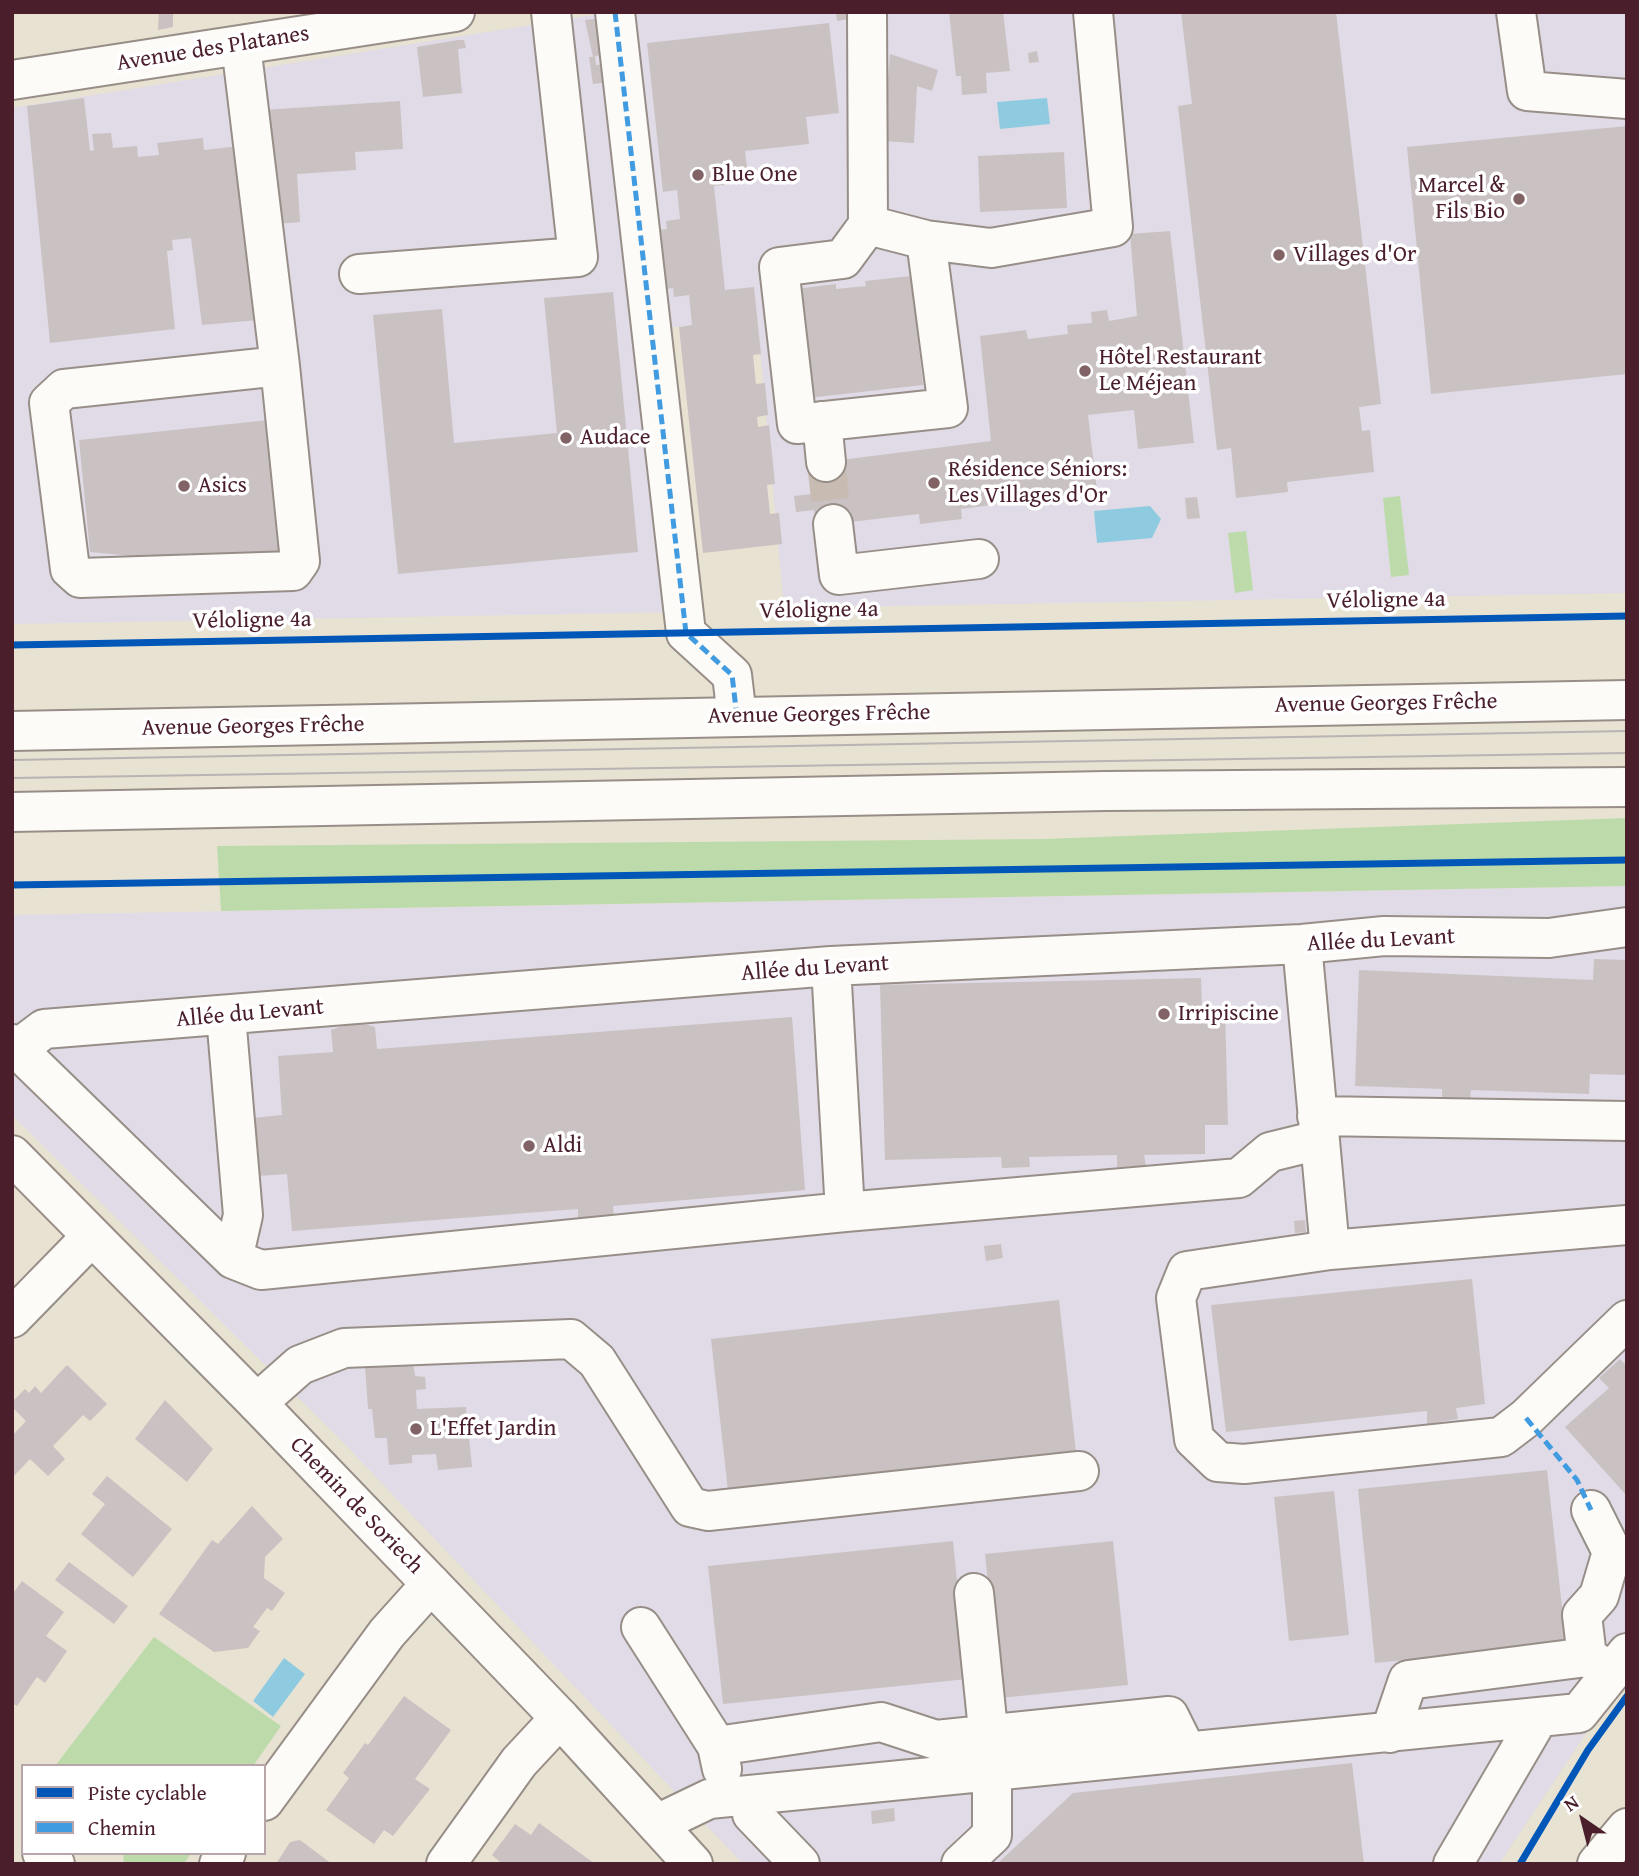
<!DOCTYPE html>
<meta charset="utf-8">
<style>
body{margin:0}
#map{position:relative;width:1639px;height:1876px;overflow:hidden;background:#e8e2d2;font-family:"Gentium Book Plus",serif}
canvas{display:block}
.frame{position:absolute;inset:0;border:14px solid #4a1f2b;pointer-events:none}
.legend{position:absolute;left:21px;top:1764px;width:245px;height:91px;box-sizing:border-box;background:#fff;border:2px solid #b7a5aa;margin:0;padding:9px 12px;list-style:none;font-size:21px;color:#4a1f2b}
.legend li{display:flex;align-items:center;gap:14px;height:35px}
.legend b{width:35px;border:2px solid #b7a5aa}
.north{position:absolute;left:1548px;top:1785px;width:70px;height:70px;-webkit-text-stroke:5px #fff;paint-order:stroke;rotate:325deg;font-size:19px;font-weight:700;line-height:28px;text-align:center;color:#4a1f2b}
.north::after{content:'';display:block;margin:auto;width:24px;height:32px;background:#4a1f2b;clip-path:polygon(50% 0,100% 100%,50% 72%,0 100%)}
</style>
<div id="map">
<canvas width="1639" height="1876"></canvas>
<div class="frame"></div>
<ul class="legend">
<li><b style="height:9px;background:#0057b8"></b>Piste cyclable</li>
<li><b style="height:9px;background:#409be1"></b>Chemin</li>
</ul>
<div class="north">N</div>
</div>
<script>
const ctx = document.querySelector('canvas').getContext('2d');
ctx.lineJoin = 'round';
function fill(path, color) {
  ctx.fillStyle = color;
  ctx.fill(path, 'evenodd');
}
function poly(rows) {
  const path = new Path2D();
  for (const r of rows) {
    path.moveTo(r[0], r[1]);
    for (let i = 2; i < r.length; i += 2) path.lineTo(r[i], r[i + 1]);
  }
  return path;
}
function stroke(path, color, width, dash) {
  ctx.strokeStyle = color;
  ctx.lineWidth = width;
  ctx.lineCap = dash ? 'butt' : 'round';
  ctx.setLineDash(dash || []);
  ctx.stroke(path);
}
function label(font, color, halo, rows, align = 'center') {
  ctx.font = font + ' "Gentium Book Plus",serif';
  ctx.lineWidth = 7;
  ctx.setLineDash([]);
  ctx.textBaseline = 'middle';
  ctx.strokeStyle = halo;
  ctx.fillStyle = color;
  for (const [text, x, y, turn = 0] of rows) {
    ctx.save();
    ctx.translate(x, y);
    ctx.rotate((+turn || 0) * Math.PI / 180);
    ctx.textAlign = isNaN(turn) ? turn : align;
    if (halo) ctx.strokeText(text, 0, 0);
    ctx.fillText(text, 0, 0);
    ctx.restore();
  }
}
fill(poly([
 [612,12,1627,12,1627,593,784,608,757,318,647,330,683,612,12,624,12,108],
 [1627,886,1627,1684,1593,1723,1499,1864,743,1864,336,1435,12,1115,12,915]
]), '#e0dbe6');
fill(poly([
 [1400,496,1409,575,1391,577,1383,498],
 [1246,531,1253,590,1235,593,1228,533],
 [1627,818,1627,886,221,911,217,846,1043,839],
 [154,1637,281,1726,253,1766,55,1766],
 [123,1853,191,1853,184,1864,124,1864]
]), '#bddbaa');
fill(poly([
 [1047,98,1050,124,1000,129,997,102],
 [1150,506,1161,519,1152,538,1097,543,1094,511],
 [284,1658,305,1674,273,1717,253,1701]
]), '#8fcbe0');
fill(poly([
 [159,12,173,12,173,27,158,30],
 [836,12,853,12,854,18,837,21],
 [949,12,1003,12,1010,71,986,73,987,93,962,95,961,76,956,76],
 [1181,12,1336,12,1381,404,1359,407,1362,431,1370,430,1374,472,1287,482,1288,492,1236,498,1231,448,1217,450,1178,106,1192,104],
 [613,17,616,53,595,56,596,65,617,63,620,81,593,84,589,57,593,57,585,20],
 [829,23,839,113,806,117,809,144,745,151,749,182,714,186,725,290,754,287,761,354,753,355,756,384,765,383,768,415,757,417,758,427,769,425,775,484,767,485,770,514,779,513,782,544,703,553,679,327,692,325,689,295,674,297,673,288,665,289,658,230,667,229,666,221,680,219,677,190,663,192,647,43],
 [458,40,464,40,466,48,458,49,462,93,423,97,417,47],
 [1037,51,1039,62,1029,63,1028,53],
 [890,54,938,70,932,91,917,86,914,143,883,141],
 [84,98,90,151,94,150,92,134,111,133,113,148,137,146,138,157,159,155,157,143,203,138,204,150,240,146,259,320,202,325,191,238,172,240,173,250,167,251,175,329,50,343,27,106],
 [400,101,403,149,355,152,356,170,297,174,300,222,276,224,263,110],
 [1627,126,1627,374,1431,394,1407,147],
 [1064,152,1067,208,980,212,978,156],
 [1170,231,1194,443,1138,449,1134,410,1088,415,1097,490,998,502,999,504,961,509,962,519,920,524,919,514,816,526,814,510,796,512,794,496,812,494,809,464,991,441,980,336,1026,330,1028,339,1068,334,1067,325,1092,323,1091,312,1107,310,1109,321,1137,316,1130,234],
 [911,276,923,385,808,398,796,289,836,284,836,289,866,286,865,281],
 [613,292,638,552,398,574,373,315,442,309,454,443,557,433,544,298],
 [278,419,293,554,207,563,90,552,79,440],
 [1197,497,1200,518,1187,519,1185,498],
 [1594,959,1627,960,1627,1075,1590,1074,1589,1094,1471,1090,1470,1101,1442,1100,1442,1089,1355,1086,1359,970,1593,980],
 [1201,978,1202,1008,1225,1008,1228,1125,1205,1125,1205,1154,1144,1155,1146,1166,1117,1167,1117,1155,1029,1157,1030,1167,1002,1168,1001,1157,885,1160,880,985],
 [792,1017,805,1190,613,1206,614,1218,578,1220,578,1209,292,1231,287,1174,258,1176,253,1118,282,1115,278,1056,333,1052,331,1030,339,1027,361,1023,375,1027,377,1049],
 [1305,1220,1306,1232,1295,1233,1294,1221],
 [1001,1244,1003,1258,986,1261,984,1246],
 [1472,1279,1485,1404,1456,1408,1458,1419,1427,1424,1427,1411,1226,1432,1211,1305],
 [1059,1300,1076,1452,728,1491,711,1339],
 [1620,1359,1627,1366,1627,1496,1565,1427,1609,1388,1599,1378],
 [413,1363,415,1376,425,1377,426,1389,416,1390,417,1409,466,1407,472,1467,438,1470,436,1454,412,1455,412,1463,389,1465,387,1438,375,1438,372,1409,368,1409,365,1366],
 [67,1365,107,1404,90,1421,83,1415,53,1446,65,1459,48,1476,30,1459,12,1478,12,1436,26,1421,12,1407,12,1402,25,1389,29,1393,35,1386,41,1393],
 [165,1400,213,1449,187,1482,135,1439],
 [1547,1470,1566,1644,1375,1663,1358,1489],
 [107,1476,172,1529,133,1577,81,1534,105,1504,92,1494],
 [1334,1491,1349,1635,1289,1641,1274,1497],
 [252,1506,283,1539,265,1557,264,1578,285,1593,272,1611,267,1608,253,1627,260,1631,248,1648,214,1652,159,1614,212,1540,218,1544],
 [953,1541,967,1679,723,1704,708,1566],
 [1113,1541,1128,1685,1000,1698,985,1554],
 [69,1562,128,1606,114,1624,55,1580],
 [22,1581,64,1612,46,1636,67,1651,45,1683,37,1677,17,1706,12,1703,12,1595],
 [404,1696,451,1730,415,1779,430,1789,393,1836,384,1830,374,1844,326,1810,349,1778,343,1773,365,1743,368,1745],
 [1352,1763,1364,1864,997,1864,1073,1793],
 [894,1808,895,1821,872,1824,871,1811],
 [539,1823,595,1864,502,1864,492,1855,515,1824,531,1835],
 [300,1840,332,1864,276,1864,290,1842]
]), '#cac2c2');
stroke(poly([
 [826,462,833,524]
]), '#c8bbb1', 38, [38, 19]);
const minor = poly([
 [615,12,686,633,732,675,737,717],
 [867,12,868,225,926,240,991,248,1113,227,1093,12],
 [1516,12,1527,91,1627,99],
 [241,45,280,366,300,561,293,571,80,578,70,569,49,403,64,389,280,366],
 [12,80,455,12],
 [868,225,843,259,779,267,797,424,948,408,926,240],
 [359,274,578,257,551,12],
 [822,421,826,462],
 [833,524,839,575,979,559],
 [1302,944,1330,1250],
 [831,966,845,1212],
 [226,1016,243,1215,233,1259],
 [12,1044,233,1259,261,1270,845,1212,1239,1178,1270,1152,1319,1140],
 [12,1053,44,1029,831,966,1302,944,1384,936,1549,938,1627,927],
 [1317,1116,1627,1121],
 [1627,1225,1330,1250,1187,1271,1176,1298,1194,1439,1218,1462,1244,1464,1501,1437,1526,1418,1627,1320],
 [12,1318,91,1237],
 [257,1403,300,1365,344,1348,571,1339,597,1361,690,1507,708,1511,1079,1471],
 [641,1627,717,1746,722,1769],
 [1587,1657,1582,1615,1599,1596,1612,1552,1591,1510],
 [1390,1733,1408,1680,1587,1657,1611,1671],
 [717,1746,881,1722,936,1740,1169,1716,1186,1750],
 [750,1795,752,1814,800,1864],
 [264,1801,387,1633,431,1584],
 [657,1824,709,1799,1579,1713,1627,1653],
 [42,1853,55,1864],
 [219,1864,226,1853],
 [446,1864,519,1762,560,1718],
 [961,1864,992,1835,992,1769,974,1593],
 [1453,1864,1539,1717]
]);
const major = poly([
 [12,731,1627,700],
 [12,812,1106,791,1627,787],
 [12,1155,257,1403,560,1718,693,1864],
 [1597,1864,1627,1828]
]);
stroke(minor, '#988e88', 42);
stroke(major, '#988e88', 42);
stroke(minor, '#fcfbf8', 38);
stroke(major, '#fcfbf8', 38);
stroke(poly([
 [12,760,1627,731],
 [12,778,1627,753]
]), '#b9b3b3', 2);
stroke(poly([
 [615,12,686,633,732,675,737,717],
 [1526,1418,1577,1480,1591,1510]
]), '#409be1', 5, [10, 5]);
stroke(poly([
 [12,645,1627,616],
 [12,885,1627,860],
 [1520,1864,1588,1750,1627,1696]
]), '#0057b8', 7);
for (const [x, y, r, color] of [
 [698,175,7,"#816365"],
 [1519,199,7,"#816365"],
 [1279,255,7,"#816365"],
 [1085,371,7,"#816365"],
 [566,438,7,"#816365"],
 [934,483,7,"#816365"],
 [184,486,7,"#816365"],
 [1164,1014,7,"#816365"],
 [529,1146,7,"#816365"],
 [416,1429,7,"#816365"]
]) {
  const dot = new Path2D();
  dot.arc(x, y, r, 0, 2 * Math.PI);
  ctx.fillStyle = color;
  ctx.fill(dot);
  stroke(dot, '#fff', 2.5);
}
label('23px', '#4a1f2b', '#fff', [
 ["Avenue des Platanes",213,49,-9],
 ["Véloligne 4a",1386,601,-1],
 ["Véloligne 4a",819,611,-1],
 ["Véloligne 4a",252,621,-1],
 ["Avenue Georges Frêche",1386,704,-1],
 ["Avenue Georges Frêche",819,715,-1],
 ["Avenue Georges Frêche",253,727,-1],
 ["Allée du Levant",1381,941,-3],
 ["Allée du Levant",815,969,-4],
 ["Allée du Levant",250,1014,-5],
 ["Chemin de Soriech",356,1506,46]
]);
label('23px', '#4a1f2b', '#fff', [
 ["Blue One",712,175],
 ["Marcel &",1505,186,"right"],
 ["Fils Bio",1505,212,"right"],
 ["Villages d'Or",1293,255],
 ["Hôtel Restaurant",1099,358],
 ["Le Méjean",1099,384],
 ["Audace",580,438],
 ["Résidence Séniors:",948,470],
 ["Les Villages d'Or",948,496],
 ["Asics",198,486],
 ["Irripiscine",1178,1014],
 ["Aldi",543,1146],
 ["L'Effet Jardin",430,1429]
], 'left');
</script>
